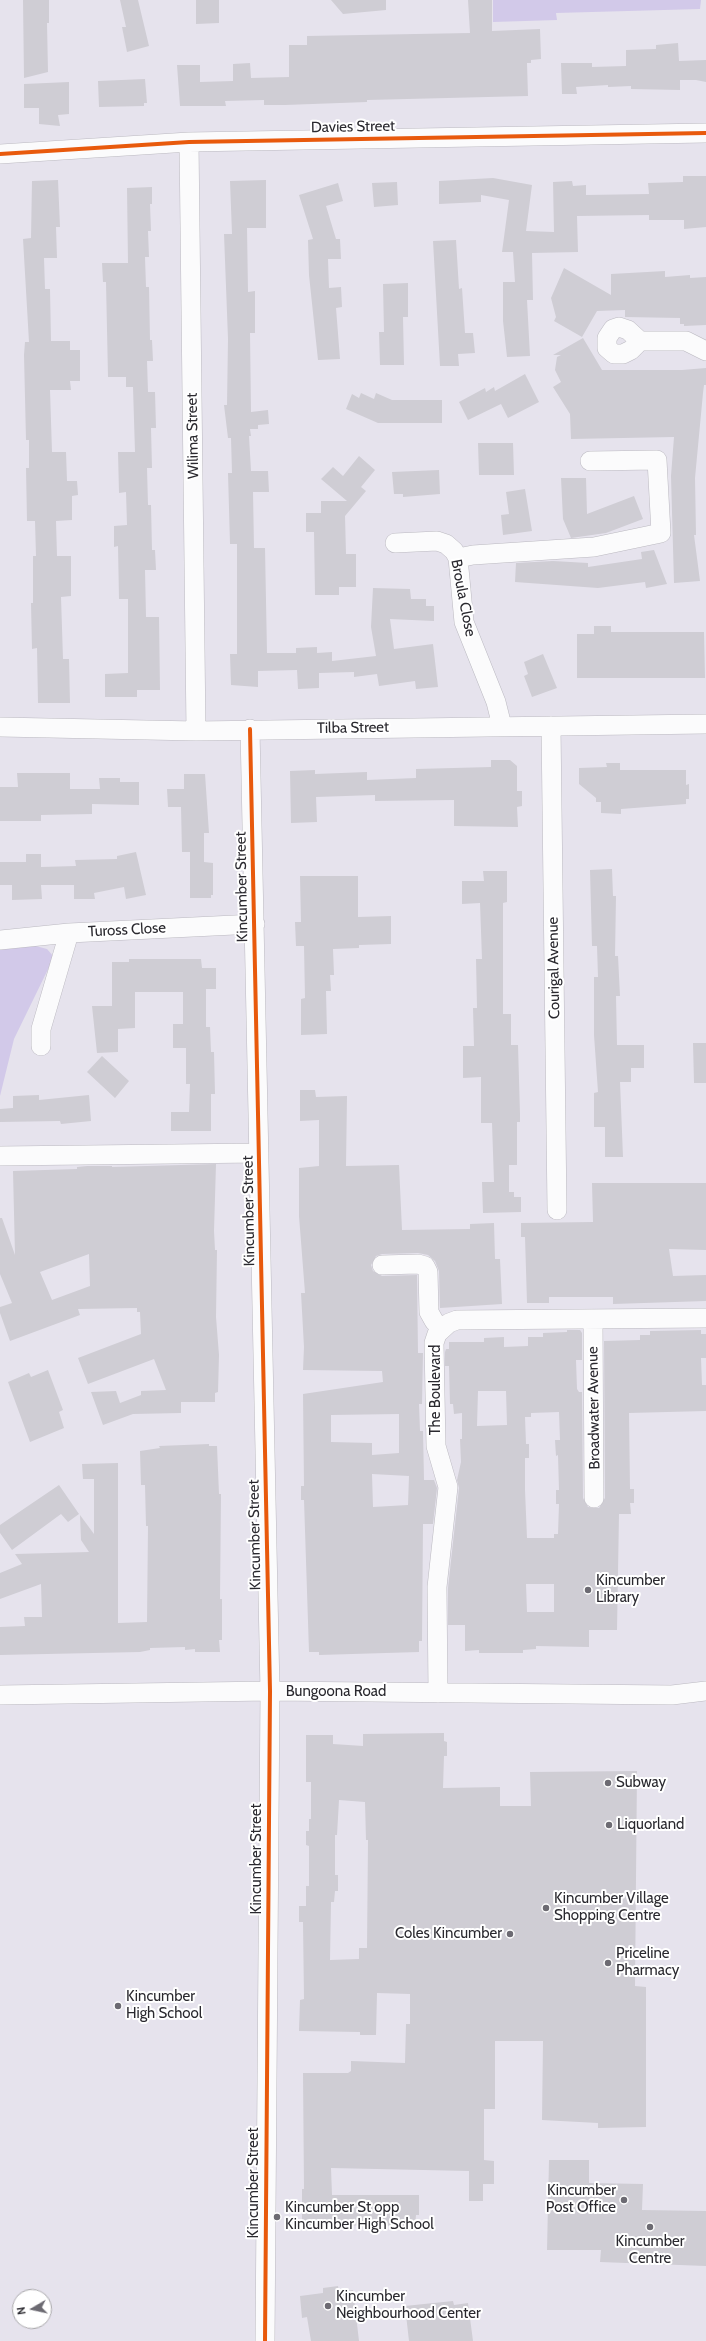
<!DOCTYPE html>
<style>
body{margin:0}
#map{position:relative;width:706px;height:2341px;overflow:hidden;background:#e6e3ed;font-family:Cabin,sans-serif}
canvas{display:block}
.north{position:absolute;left:12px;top:2289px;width:40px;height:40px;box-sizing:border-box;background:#fff;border:1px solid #aaa9ac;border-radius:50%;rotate:261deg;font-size:11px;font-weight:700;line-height:16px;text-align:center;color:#2a292f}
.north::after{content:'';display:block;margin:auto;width:14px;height:18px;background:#6c6a72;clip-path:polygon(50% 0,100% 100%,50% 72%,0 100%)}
</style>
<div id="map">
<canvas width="706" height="2341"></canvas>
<div class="north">N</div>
</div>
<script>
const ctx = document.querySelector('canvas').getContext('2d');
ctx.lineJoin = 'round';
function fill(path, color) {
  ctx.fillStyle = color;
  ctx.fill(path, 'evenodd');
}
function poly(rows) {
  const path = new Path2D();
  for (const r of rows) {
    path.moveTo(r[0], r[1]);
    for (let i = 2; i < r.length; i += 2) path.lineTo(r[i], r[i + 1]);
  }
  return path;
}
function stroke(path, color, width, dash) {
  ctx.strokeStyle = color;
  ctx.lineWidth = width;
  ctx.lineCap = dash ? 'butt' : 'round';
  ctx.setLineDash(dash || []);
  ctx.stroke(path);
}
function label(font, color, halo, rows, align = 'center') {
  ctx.font = font + ' Cabin,sans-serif';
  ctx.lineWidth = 4;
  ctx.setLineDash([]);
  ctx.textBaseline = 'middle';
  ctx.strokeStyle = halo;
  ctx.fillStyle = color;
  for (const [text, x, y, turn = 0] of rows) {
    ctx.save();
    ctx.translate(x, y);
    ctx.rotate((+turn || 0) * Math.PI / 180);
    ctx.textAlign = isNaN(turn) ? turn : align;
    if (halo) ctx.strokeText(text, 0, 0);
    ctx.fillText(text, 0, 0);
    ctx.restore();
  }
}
fill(poly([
 [493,0,701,0,700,9,556,13,557,20,493,22],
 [28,944,47,949,54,957,14,1039,0,1096,0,949]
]), '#d2c9e9');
fill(poly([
 [23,0,49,0,49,23,47,23,48,72,24,78],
 [120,0,138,0,149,46,127,52,122,27,126,27],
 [196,0,219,0,219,23,196,24],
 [331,0,386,0,386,10,343,14],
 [468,0,492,0,492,31,540,29,541,59,531,60,531,63,527,63,528,96,367,100,367,102,285,105,264,105,264,100,225,101,226,106,180,106,177,65,200,65,200,82,233,81,233,64,250,63,251,78,289,77,289,45,307,45,307,36,470,33],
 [678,43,679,61,706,60,706,82,696,80,680,80,680,90,631,89,631,86,608,87,608,85,576,87,577,94,562,94,561,63,592,63,592,67,626,66,626,50,656,49,656,45],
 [145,79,147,103,144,103,144,106,99,107,98,81],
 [69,82,69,114,58,115,60,126,39,124,39,108,24,108,24,84],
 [683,176,706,176,706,227,684,229,684,220,649,220,649,215,577,216,578,252,532,253,533,300,527,300,530,356,507,357,503,321,503,282,515,282,513,252,502,252,509,200,481,195,481,202,439,204,439,181,493,178,532,185,526,231,554,232,553,182,572,181,573,186,586,185,586,195,649,194,648,183,683,182],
 [58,180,60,227,56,227,57,258,44,258,45,289,50,289,51,341,70,341,70,350,80,350,80,381,70,381,71,390,50,390,52,452,66,452,67,481,77,481,78,495,72,496,72,520,56,521,57,556,71,556,71,596,61,597,63,659,69,659,70,703,38,703,37,648,32,649,31,603,33,603,33,556,36,556,35,521,27,521,26,468,29,468,29,440,26,440,24,355,25,342,29,342,23,239,31,238,32,181],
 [266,180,266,228,247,228,248,292,255,291,255,333,250,333,251,412,268,410,269,424,258,425,258,429,250,429,251,436,249,436,251,471,268,471,269,492,253,492,254,548,265,548,267,653,296,653,296,648,317,647,317,653,332,652,332,661,376,656,371,627,373,588,410,589,411,599,426,599,426,606,434,606,434,621,390,619,394,649,433,644,438,687,416,689,415,681,379,686,377,674,354,677,354,672,319,673,319,688,298,689,297,670,258,671,258,687,231,685,230,654,237,654,237,544,230,544,228,473,232,473,231,438,228,438,224,405,227,405,228,339,224,234,232,234,230,181],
 [397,182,398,205,374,207,372,183],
 [338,183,343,201,326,206,336,239,340,239,341,259,328,259,329,288,341,287,342,307,336,308,340,359,318,360,309,275,308,240,313,239,299,195],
 [152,187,152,204,150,204,151,231,148,231,149,257,145,257,146,287,149,287,150,340,152,340,153,361,147,361,148,392,155,392,156,428,151,428,152,468,147,468,148,505,151,505,152,550,155,550,156,570,145,570,146,617,159,617,160,690,137,690,137,697,105,697,105,674,128,673,128,599,119,599,118,546,114,547,114,526,127,525,126,492,119,493,118,452,135,452,133,387,126,387,126,377,108,377,106,282,103,282,102,263,128,263,127,188],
 [456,240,459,289,462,288,465,333,473,333,475,353,458,354,459,366,440,366,433,241],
 [564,268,611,295,611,274,665,271,665,277,690,275,690,278,706,277,706,325,684,326,684,324,680,324,680,318,625,317,625,310,597,311,582,337,554,321,556,317,551,298],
 [408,283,408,317,403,317,404,365,380,365,379,332,384,332,383,284],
 [583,338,602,370,682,370,706,368,706,385,704,385,703,393,695,478,696,535,694,535,700,581,674,583,671,476,674,437,571,439,570,414,553,387,561,382,555,370,557,357,561,355,553,355],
 [525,374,539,402,508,418,501,404,468,420,459,402,485,388,486,392,494,387,495,391],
 [361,393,374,399,376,393,392,400,442,400,442,423,378,423,346,409,352,394,359,398],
 [478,443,513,443,514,475,479,475],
 [359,456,375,470,361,487,366,491,345,516,346,554,356,554,356,587,339,587,339,595,315,595,314,532,306,532,306,513,321,513,321,501,347,501,321,479,333,467,343,476],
 [439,470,440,494,403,497,403,494,394,494,392,472],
 [561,478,586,478,587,514,634,496,643,519,606,533,571,538,563,519],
 [525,489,532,531,503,535,501,515,509,514,506,492],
 [654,550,667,584,646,588,645,582,598,588,515,582,516,563,553,561,588,563,588,567,642,559,641,552],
 [594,626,611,626,611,632,704,632,705,678,577,678,577,634,594,634],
 [543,654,557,688,532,697,524,676,528,674,524,662],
 [491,760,510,760,517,766,517,791,522,791,522,806,517,807,518,827,454,826,454,800,375,801,375,795,316,797,317,822,291,823,290,771,315,770,315,774,367,772,367,780,416,778,416,769,491,767],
 [606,763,620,763,620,770,686,770,686,785,689,784,689,799,686,799,686,804,621,809,621,814,601,813,601,802,596,802,596,798,579,784,579,768,607,767],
 [17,773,70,773,70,789,100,789,99,778,120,778,120,782,139,782,139,805,92,804,92,814,41,815,41,821,0,821,0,787,18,787],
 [184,774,205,774,209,833,204,833,204,862,213,863,213,895,211,895,211,898,190,898,190,852,182,852,181,807,168,807,167,789,184,789],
 [136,852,146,895,126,899,124,887,94,893,95,899,74,899,74,885,41,885,42,899,12,900,12,885,0,885,0,862,26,862,26,854,41,854,41,867,76,866,75,860,117,859,117,856],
 [612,869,613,896,616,896,615,956,618,956,620,996,616,996,617,1045,644,1045,644,1068,631,1068,631,1082,620,1082,623,1157,605,1157,605,1127,594,1127,594,1093,598,1092,594,1035,594,977,598,977,597,946,592,946,590,870],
 [483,871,507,871,507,902,503,903,503,1014,511,1014,511,1045,518,1045,520,1114,520,1122,517,1122,517,1165,509,1165,509,1192,514,1192,514,1197,521,1197,521,1212,483,1213,482,1182,494,1182,492,1123,481,1123,481,1077,463,1078,463,1046,474,1046,473,1008,477,1008,476,959,482,959,480,903,462,904,462,881,484,881],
 [300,876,358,876,358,917,391,916,391,944,359,945,359,948,333,949,334,975,330,975,331,991,326,991,327,1034,301,1035,301,999,305,998,304,946,296,946,295,922,301,922],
 [129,959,201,959,202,968,216,968,216,989,206,989,206,1027,210,1027,211,1052,214,1052,215,1094,211,1094,211,1131,171,1131,171,1112,189,1112,190,1084,186,1084,186,1048,173,1048,173,1024,183,1024,183,992,135,992,135,1028,118,1029,118,1052,97,1053,92,1006,112,1006,112,962,129,962],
 [693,1043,706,1043,706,1083,694,1083],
 [102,1056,129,1081,115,1098,87,1072],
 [300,1090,315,1090,316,1097,347,1096,346,1166,399,1165,402,1230,470,1229,470,1224,494,1223,495,1259,500,1259,502,1304,440,1308,439,1271,435,1261,428,1255,418,1253,382,1254,376,1256,371,1265,373,1271,382,1276,417,1275,418,1353,423,1353,422,1404,419,1404,420,1431,423,1431,424,1480,434,1480,437,1488,433,1524,423,1524,422,1641,419,1641,419,1652,319,1655,319,1652,309,1652,304,1500,301,1500,301,1486,304,1486,303,1394,383,1382,382,1371,303,1370,304,1347,301,1293,305,1293,299,1216,299,1168,319,1166,319,1120,300,1121],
 [399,1414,399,1453,372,1455,372,1443,331,1442,331,1415],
 [372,1474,409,1476,408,1505,373,1507],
 [39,1095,39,1100,89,1095,91,1121,61,1124,60,1121,0,1122,0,1109,13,1108,13,1096],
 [216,1164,214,1231,215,1250,217,1250,216,1317,219,1355,218,1392,215,1393,215,1402,181,1402,181,1413,133,1414,103,1425,91,1392,116,1391,120,1403,141,1395,141,1391,166,1390,154,1359,88,1384,78,1358,141,1334,140,1312,137,1312,137,1308,78,1309,80,1315,10,1341,0,1313,0,1307,12,1303,0,1274,0,1218,2,1218,15,1255,13,1171,77,1169,77,1167,87,1166,112,1166,112,1167],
 [89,1254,90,1286,52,1300,40,1272],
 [592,1183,706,1183,706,1250,669,1249,673,1276,706,1275,706,1301,613,1304,613,1297,549,1297,549,1303,527,1303,525,1237,521,1237,521,1223,593,1222],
 [567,1330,580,1330,582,1333,582,1360,576,1360,577,1389,579,1392,582,1392,583,1498,588,1507,599,1508,605,1498,604,1341,640,1340,640,1335,650,1335,650,1331,701,1330,701,1334,706,1334,706,1358,701,1358,702,1385,706,1385,706,1411,629,1413,630,1489,634,1489,634,1503,630,1503,631,1514,619,1514,617,1630,589,1630,589,1647,536,1646,536,1649,523,1650,523,1653,479,1653,479,1650,465,1651,465,1625,448,1625,448,1588,459,1488,457,1480,461,1462,460,1439,462,1439,462,1413,454,1414,453,1404,450,1404,449,1366,445,1366,445,1352,446,1349,449,1349,449,1342,484,1342,484,1338,504,1337,504,1347,528,1346,528,1337,543,1337,543,1333,567,1332],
 [478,1391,506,1391,507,1425,477,1426],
 [559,1412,560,1440,555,1440,556,1456,558,1455,559,1490,556,1490,556,1504,559,1504,558,1534,554,1534,554,1538,527,1538,525,1490,525,1458,529,1458,529,1444,526,1444,525,1417,531,1417,531,1413],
 [526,1584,554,1584,554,1612,527,1612],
 [48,1370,63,1410,59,1412,64,1428,30,1442,8,1382,29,1373,31,1377],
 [209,1444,209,1446,217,1446,219,1494,221,1494,220,1599,222,1599,222,1640,219,1640,220,1652,195,1652,195,1649,185,1650,185,1647,150,1648,150,1650,140,1652,0,1655,0,1627,25,1626,24,1617,42,1617,41,1584,0,1599,0,1573,22,1564,15,1554,89,1552,81,1540,80,1515,94,1534,94,1479,83,1479,82,1464,118,1463,118,1623,147,1622,148,1526,146,1526,145,1485,141,1485,140,1451,160,1448,159,1446],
 [59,1485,79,1514,68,1522,61,1514,12,1550,0,1533,0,1525],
 [444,1733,444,1741,447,1742,447,1756,444,1756,443,1788,500,1787,500,1806,531,1806,530,1772,637,1771,635,1986,646,1987,646,2127,598,2128,598,2123,542,2120,543,2041,495,2041,495,2109,484,2109,484,2160,494,2161,494,2184,483,2184,483,2201,469,2201,469,2171,331,2168,332,2195,419,2195,419,2215,416,2215,415,2226,302,2225,302,2189,304,2189,303,2073,348,2073,351,2071,351,2061,405,2063,406,2024,410,2024,410,1994,377,1993,376,2035,360,2035,360,2032,299,2031,300,2000,304,1999,303,1922,299,1922,299,1906,306,1906,306,1886,309,1886,309,1846,306,1845,306,1831,309,1831,309,1819,311,1819,311,1782,306,1782,306,1735,333,1735,333,1744,363,1746,363,1734],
 [339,1800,365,1802,366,1840,368,1840,367,1948,359,1948,359,1959,330,1960,331,1902,334,1902,335,1891,338,1891,338,1875,335,1875,335,1835,337,1835],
 [549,2160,589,2160,589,2183,643,2184,642,2210,706,2211,706,2266,600,2262,601,2250,547,2250],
 [338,2286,339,2292,353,2290,359,2341,311,2341,307,2317,302,2318,300,2296,323,2293,323,2288],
 [453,2301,454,2305,468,2303,473,2341,409,2341,405,2306]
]), '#cfcdd4');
const street = poly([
 [189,142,196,731],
 [0,154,189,142,706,133],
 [640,341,631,350,623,354,614,354,607,348,607,338,613,329,619,327,628,330,640,341,686,341,706,351],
 [395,543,437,541,446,544,454,551,458,558,464,622,496,702,502,726],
 [458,558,473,555,594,547,661,533,657,460,590,461],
 [551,726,557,1210],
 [0,727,196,731,706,724],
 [250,729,270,1691,265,2341],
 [0,940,69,933,255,924],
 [41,1046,41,1029,69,933],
 [0,1156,259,1153],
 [382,1265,418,1264,425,1266,428,1272,429,1312,434,1321,442,1329],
 [593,1319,594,1498],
 [438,1693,437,1587,448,1487,436,1446,434,1343,437,1334,449,1323,457,1320,706,1318],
 [0,1695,270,1691,672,1695,706,1691]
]);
stroke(street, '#bbb9c0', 20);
stroke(street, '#fbfbfc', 19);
stroke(poly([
 [0,154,189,142,706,133],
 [250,729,270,1691,265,2341]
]), '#e8590c', 4);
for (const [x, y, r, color] of [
 [588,1590,4,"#6c6a72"],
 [608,1783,4,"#6c6a72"],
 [609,1825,4,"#6c6a72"],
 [546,1908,4,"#6c6a72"],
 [510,1934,4,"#6c6a72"],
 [608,1963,4,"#6c6a72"],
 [118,2006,4,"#6c6a72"],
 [624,2200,4,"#6c6a72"],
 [277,2217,4,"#6c6a72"],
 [650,2227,4,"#6c6a72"],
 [328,2306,4,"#6c6a72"]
]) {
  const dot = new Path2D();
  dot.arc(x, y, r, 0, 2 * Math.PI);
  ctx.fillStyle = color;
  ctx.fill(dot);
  stroke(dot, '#fff', 1.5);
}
label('15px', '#2a292f', '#fff', [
 ["Davies Street",353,127,-1],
 ["Wilima Street",193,436,-91],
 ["Broula Close",463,598,79],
 ["Tilba Street",353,728,-1],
 ["Kincumber Street",242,887,-91],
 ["Tuross Close",127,930,-3],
 ["Courigal Avenue",554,968,-91],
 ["Kincumber Street",249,1211,-91],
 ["The Boulevard",436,1390,-90],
 ["Broadwater Avenue",594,1408,-91],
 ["Kincumber Street",255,1535,-91],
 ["Bungoona Road",336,1692],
 ["Kincumber Street",257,1859,-90],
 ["Kincumber Street",254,2183,-90]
]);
label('15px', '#2a292f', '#fff', [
 ["Kincumber",596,1581],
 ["Library",596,1598],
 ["Subway",616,1783],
 ["Liquorland",617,1825],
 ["Kincumber Village",554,1899],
 ["Shopping Centre",554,1916],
 ["Coles Kincumber",502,1934,"right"],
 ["Priceline",616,1954],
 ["Pharmacy",616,1971],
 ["Kincumber",126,1997],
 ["High School",126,2014],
 ["Kincumber",616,2191,"right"],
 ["Post Office",616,2208,"right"],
 ["Kincumber St opp",285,2208],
 ["Kincumber High School",285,2225],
 ["Kincumber",650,2242,"center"],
 ["Centre",650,2259,"center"],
 ["Kincumber",336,2297],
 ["Neighbourhood Center",336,2314]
], 'left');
</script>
